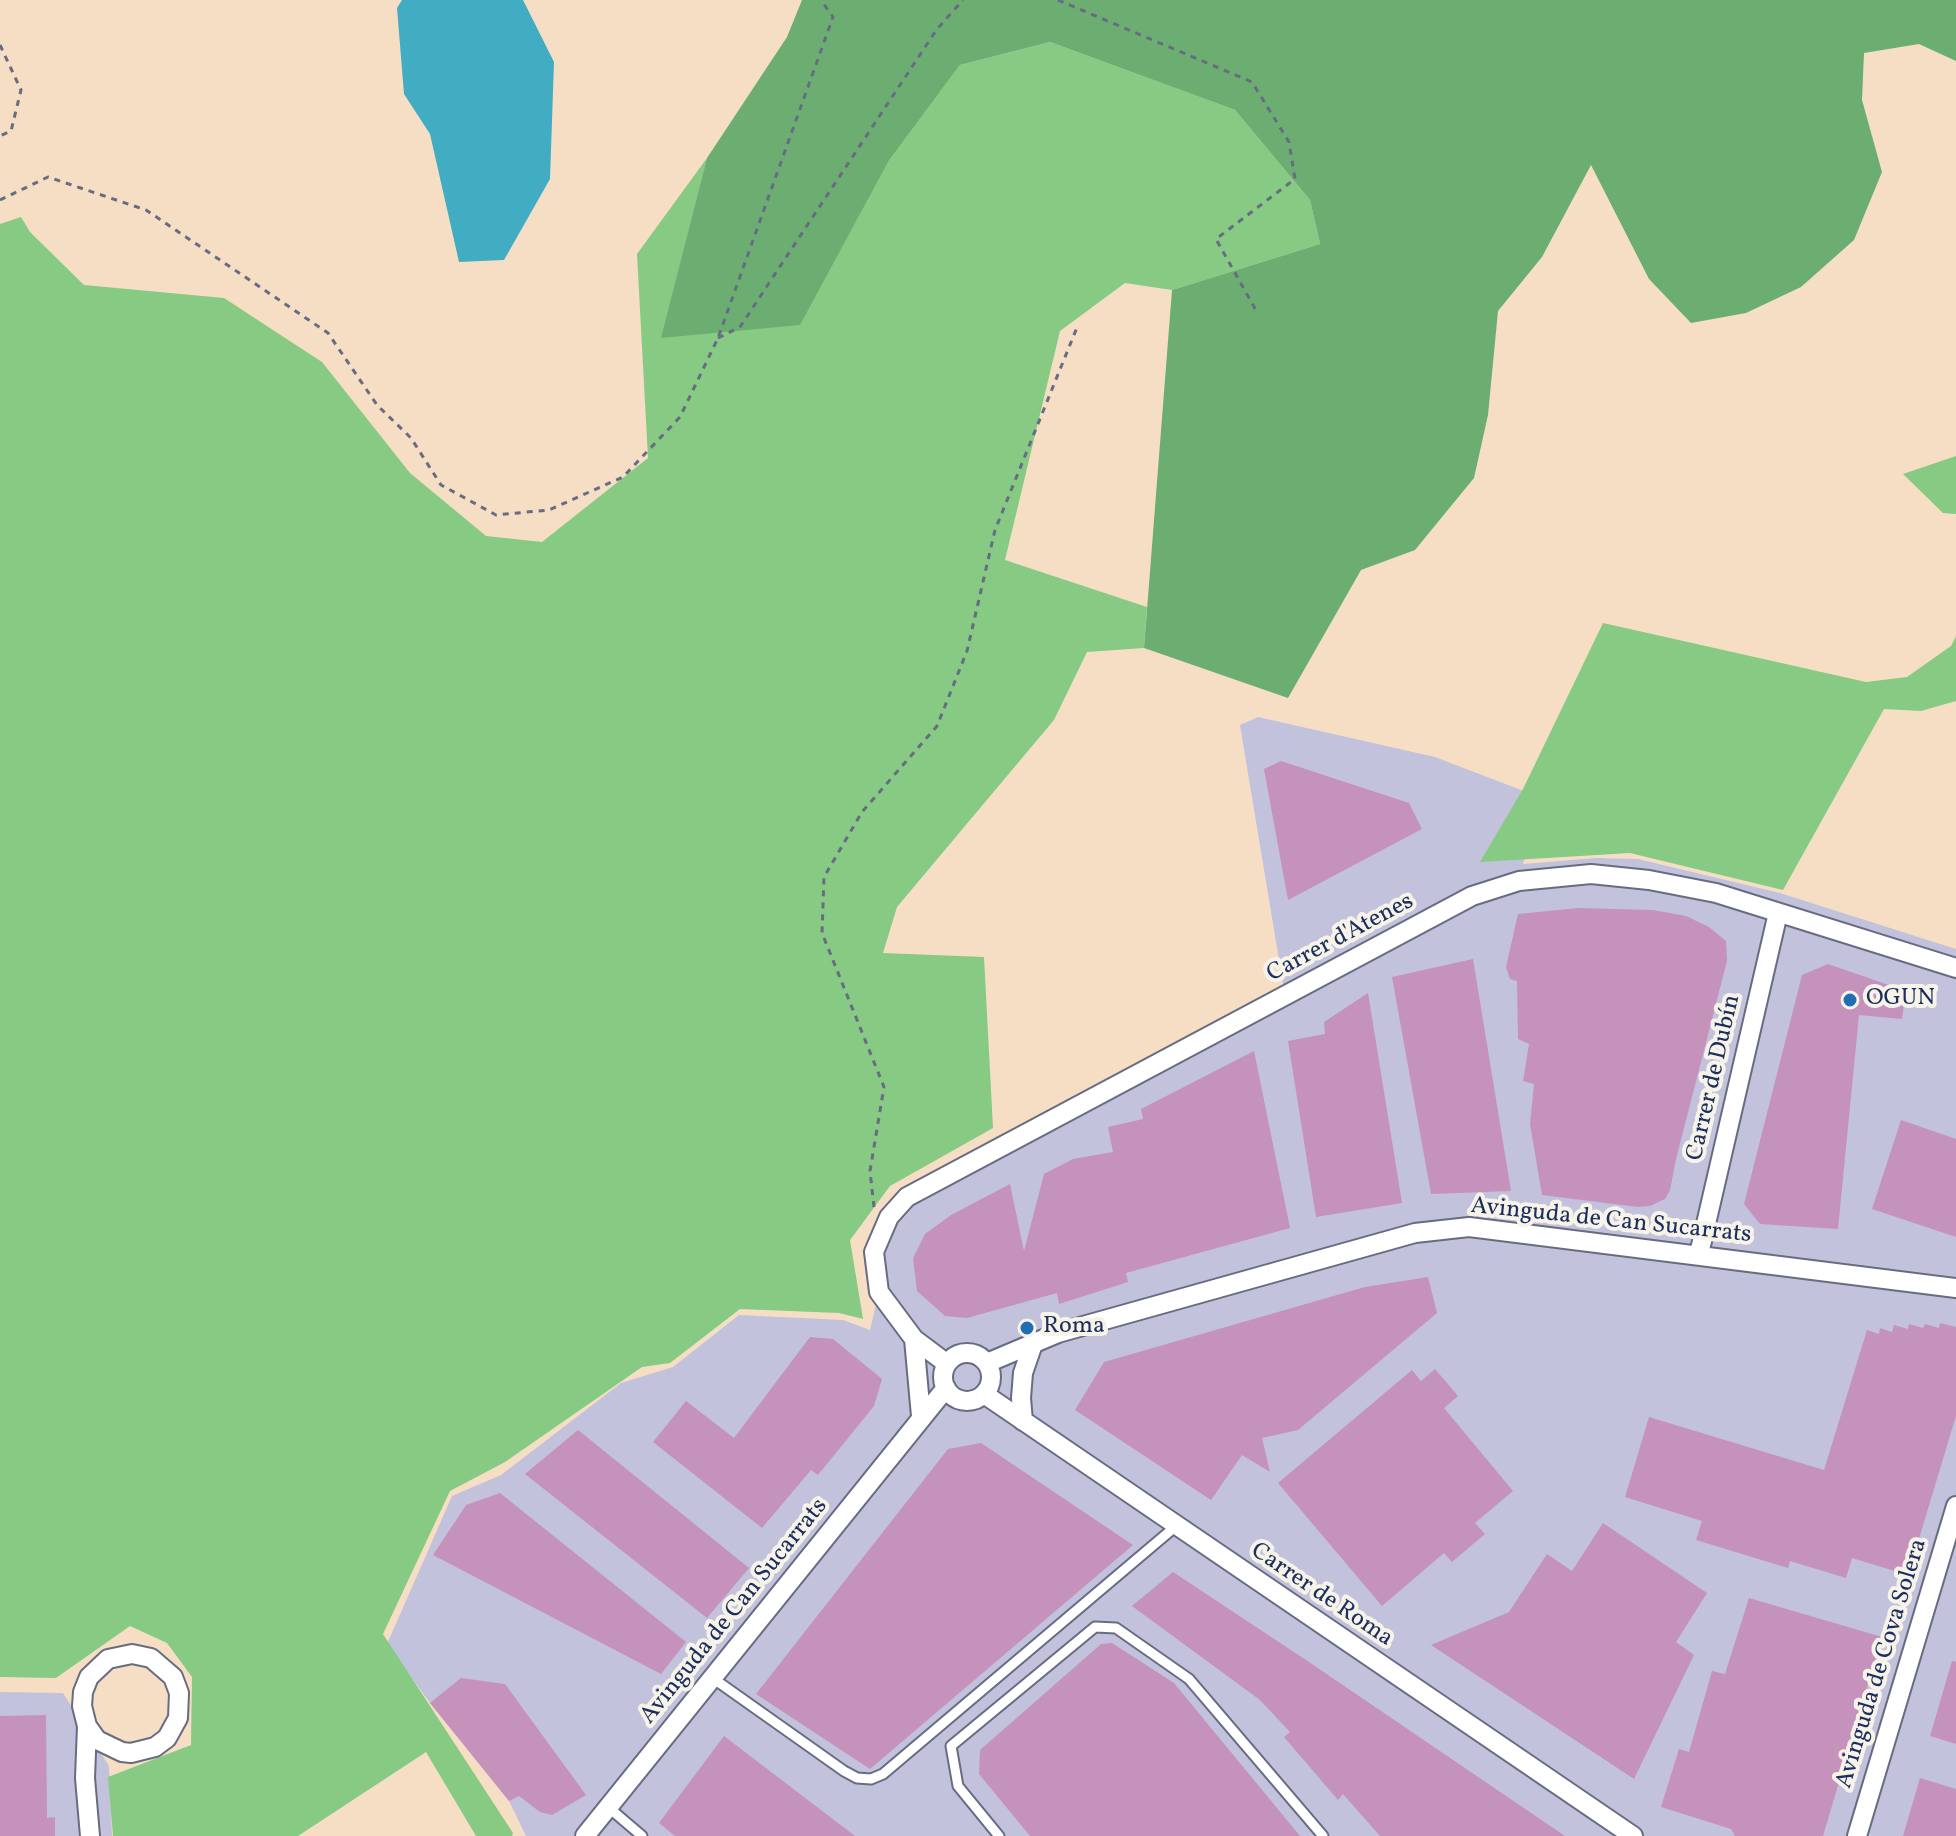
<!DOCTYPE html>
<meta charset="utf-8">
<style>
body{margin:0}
canvas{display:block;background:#f5dec4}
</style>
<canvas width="1956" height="1836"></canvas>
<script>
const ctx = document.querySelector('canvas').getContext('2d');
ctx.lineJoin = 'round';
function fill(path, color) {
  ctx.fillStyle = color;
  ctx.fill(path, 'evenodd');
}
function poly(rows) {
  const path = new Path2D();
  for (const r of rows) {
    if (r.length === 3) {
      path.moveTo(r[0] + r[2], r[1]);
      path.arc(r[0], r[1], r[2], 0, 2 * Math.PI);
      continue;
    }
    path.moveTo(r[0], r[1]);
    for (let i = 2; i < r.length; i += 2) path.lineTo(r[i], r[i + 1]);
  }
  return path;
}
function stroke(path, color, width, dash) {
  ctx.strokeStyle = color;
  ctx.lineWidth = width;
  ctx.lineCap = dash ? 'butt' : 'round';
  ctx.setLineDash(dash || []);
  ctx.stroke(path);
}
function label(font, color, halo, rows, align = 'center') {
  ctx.font = font + ' Vollkorn,serif';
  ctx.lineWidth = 8;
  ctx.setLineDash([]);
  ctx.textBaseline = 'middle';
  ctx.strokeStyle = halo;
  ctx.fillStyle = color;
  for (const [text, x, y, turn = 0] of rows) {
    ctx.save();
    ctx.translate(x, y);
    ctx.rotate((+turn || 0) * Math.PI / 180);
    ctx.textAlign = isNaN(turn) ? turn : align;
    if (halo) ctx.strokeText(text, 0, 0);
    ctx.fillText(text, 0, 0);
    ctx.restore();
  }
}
fill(poly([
 [1258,717,1435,757,1542,798,1523,864,1596,858,1638,859,1780,893,1956,949,1956,1836,526,1836,509,1801,430,1703,387,1644,452,1496,501,1475,621,1383,673,1367,739,1315,843,1320,870,1330,879,1292,874,1252,907,1197,1285,996,1240,725],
 [0,1692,63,1693,109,1766,112,1836,0,1836]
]), '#c2c2dc');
fill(poly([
 [1050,42,1235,110,1310,200,1320,244,1172,290,1125,283,1060,331,1005,560,1147,607,1144,648,1087,652,1054,720,897,907,883,953,984,957,993,1128,890,1186,850,1240,863,1319,839,1313,740,1309,670,1363,642,1367,505,1462,450,1491,383,1634,513,1833,512,1836,476,1836,426,1752,298,1836,113,1836,108,1777,191,1745,192,1677,167,1643,130,1626,56,1678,0,1677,0,224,21,217,30,232,84,285,224,298,322,362,410,473,486,536,542,542,648,458,637,254,707,158,662,338,888,162,960,65],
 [1956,456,1956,514,1943,513,1903,474],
 [1603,623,1866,682,1907,677,1951,646,1956,636,1956,701,1921,711,1884,709,1783,890,1630,853,1480,862,1523,789]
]), '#86ca84');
fill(poly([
 [802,0,1956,0,1956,61,1919,44,1864,53,1862,100,1882,172,1854,240,1801,287,1746,313,1691,323,1649,279,1591,165,1542,257,1498,311,1488,415,1474,478,1415,550,1361,570,1288,698,1144,648,1172,290,1320,244,1310,200,1235,110,1050,42,960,65,888,162,800,325,661,338,707,158,787,37]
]), '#6cae72');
fill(poly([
 [402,0,523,0,554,62,550,179,504,260,459,262,430,134,404,94,397,8]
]), '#42acc2');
fill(poly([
 [1281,761,1409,803,1422,829,1288,900,1264,769],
 [1578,908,1653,910,1686,916,1709,927,1726,941,1727,961,1676,1159,1670,1190,1665,1199,1650,1206,1638,1207,1542,1195,1530,1124,1534,1084,1523,1081,1529,1044,1518,1039,1517,981,1510,979,1506,967,1518,914],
 [1473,959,1511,1191,1431,1194,1392,977],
 [1828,964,1906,991,1902,1019,1859,1015,1838,1229,1760,1224,1744,1204,1802,975],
 [1368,993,1402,1203,1316,1217,1288,1041,1325,1034,1324,1022],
 [1254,1051,1290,1228,1126,1273,1128,1282,1059,1304,1057,1293,967,1318,945,1316,917,1291,913,1258,925,1234,951,1215,1010,1184,1024,1251,1044,1174,1073,1159,1113,1152,1108,1127,1143,1119,1141,1109],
 [1901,1120,1956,1139,1956,1237,1872,1209],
 [1428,1277,1437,1313,1298,1430,1262,1438,1270,1472,1242,1455,1211,1500,1075,1410,1104,1362,1365,1287],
 [1940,1323,1956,1327,1956,1416,1908,1575,1852,1558,1846,1578,1790,1561,1788,1568,1696,1540,1702,1521,1625,1497,1649,1417,1824,1470,1867,1330,1879,1334,1880,1328,1892,1332,1894,1325,1908,1329,1909,1324,1923,1328,1925,1324,1939,1328],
 [810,1337,833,1339,882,1379,874,1406,818,1475,811,1470,762,1528,653,1442,686,1401,734,1438],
 [1435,1369,1458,1396,1444,1408,1513,1491,1475,1523,1485,1534,1452,1562,1444,1553,1382,1606,1278,1483,1412,1370,1421,1381],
 [578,1430,749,1568,707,1618,525,1474],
 [981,1443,1133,1545,870,1769,756,1694,948,1449],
 [500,1493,686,1642,661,1674,433,1555,466,1505],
 [1603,1523,1707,1593,1676,1642,1694,1655,1634,1779,1431,1645,1509,1612,1547,1554,1572,1571],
 [1173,1572,1306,1660,1565,1836,1380,1836,1343,1794,1338,1800,1284,1737,1290,1732,1260,1700,1132,1606],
 [1749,1598,1882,1637,1823,1836,1735,1836,1731,1829,1661,1807,1679,1749,1689,1752,1712,1671,1725,1674],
 [1112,1643,1174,1683,1300,1836,1030,1836,979,1774,980,1750,1101,1644],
 [1952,1661,1956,1662,1956,1744,1930,1736],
 [461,1678,505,1684,586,1795,552,1815,540,1812,519,1796,509,1801,430,1703],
 [46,1715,47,1818,55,1817,55,1836,0,1836,0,1716],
 [724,1736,855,1836,675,1836,659,1823],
 [1920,1778,1956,1789,1956,1836,1903,1836]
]), '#c592bb');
const lane = poly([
 [714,1679,844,1771,857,1778,871,1779,883,1774,1176,1526],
 [608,1807,642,1836],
 [999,1836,958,1786,951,1746,1095,1627,1116,1628,1189,1679,1323,1836]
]);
const street = poly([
 [1699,1254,1778,913],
 [914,1339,921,1416],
 [967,1377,24],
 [946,1363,914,1339,879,1292,874,1252,889,1217,907,1197,1472,896,1519,881,1591,874,1649,880,1716,893,1956,968],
 [987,1363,1058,1333,1415,1233,1469,1227,1956,1288],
 [984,1394,1633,1836],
 [1023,1421,1021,1398,1023,1373,1034,1341],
 [87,1726,97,1740,122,1752,131,1753,155,1747,167,1738,178,1718,179,1693,173,1677,151,1658,132,1654,108,1659,89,1677,83,1692,82,1706,87,1726,85,1778,90,1836],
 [585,1836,946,1388],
 [1857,1836,1956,1506]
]);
stroke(lane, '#676c82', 13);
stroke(street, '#676c82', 22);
stroke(poly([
 [1058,0,1252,82,1289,142,1295,179,1216,239,1258,314],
 [0,45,21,90,11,131,0,136],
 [0,200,48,177,146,210,328,333,377,405,411,438,441,485,496,515,549,510,623,477,680,417,718,338,833,17,821,0],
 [718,338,740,327,937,29,963,0],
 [874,1207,870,1171,884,1087,822,933,824,877,862,812,937,726,967,651,995,530,1078,325]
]), '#676c82', 3, [6, 6]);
stroke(lane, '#fff', 9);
stroke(street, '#fff', 18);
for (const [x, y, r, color] of [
 [1850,1000,8,"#1f6fb2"],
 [1027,1328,8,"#1f6fb2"]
]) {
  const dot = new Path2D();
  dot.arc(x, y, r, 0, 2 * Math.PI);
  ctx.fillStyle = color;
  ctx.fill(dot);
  stroke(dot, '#f7f3e8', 3);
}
label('24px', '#1b2f5e', '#f7f3e8', [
 ["Carrer d'Atenes",1341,939,-28],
 ["Carrer de Dubín",1715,1078,-77],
 ["Avinguda de Can Sucarrats",1611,1222,6],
 ["Carrer de Roma",1321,1596,34],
 ["Avinguda de Can Sucarrats",735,1612,-51],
 ["Avinguda de Cova Solera",1883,1664,-73]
]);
label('24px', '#1b2f5e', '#f7f3e8', [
 ["OGUN",1866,1000],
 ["Roma",1043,1328]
], 'left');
</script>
